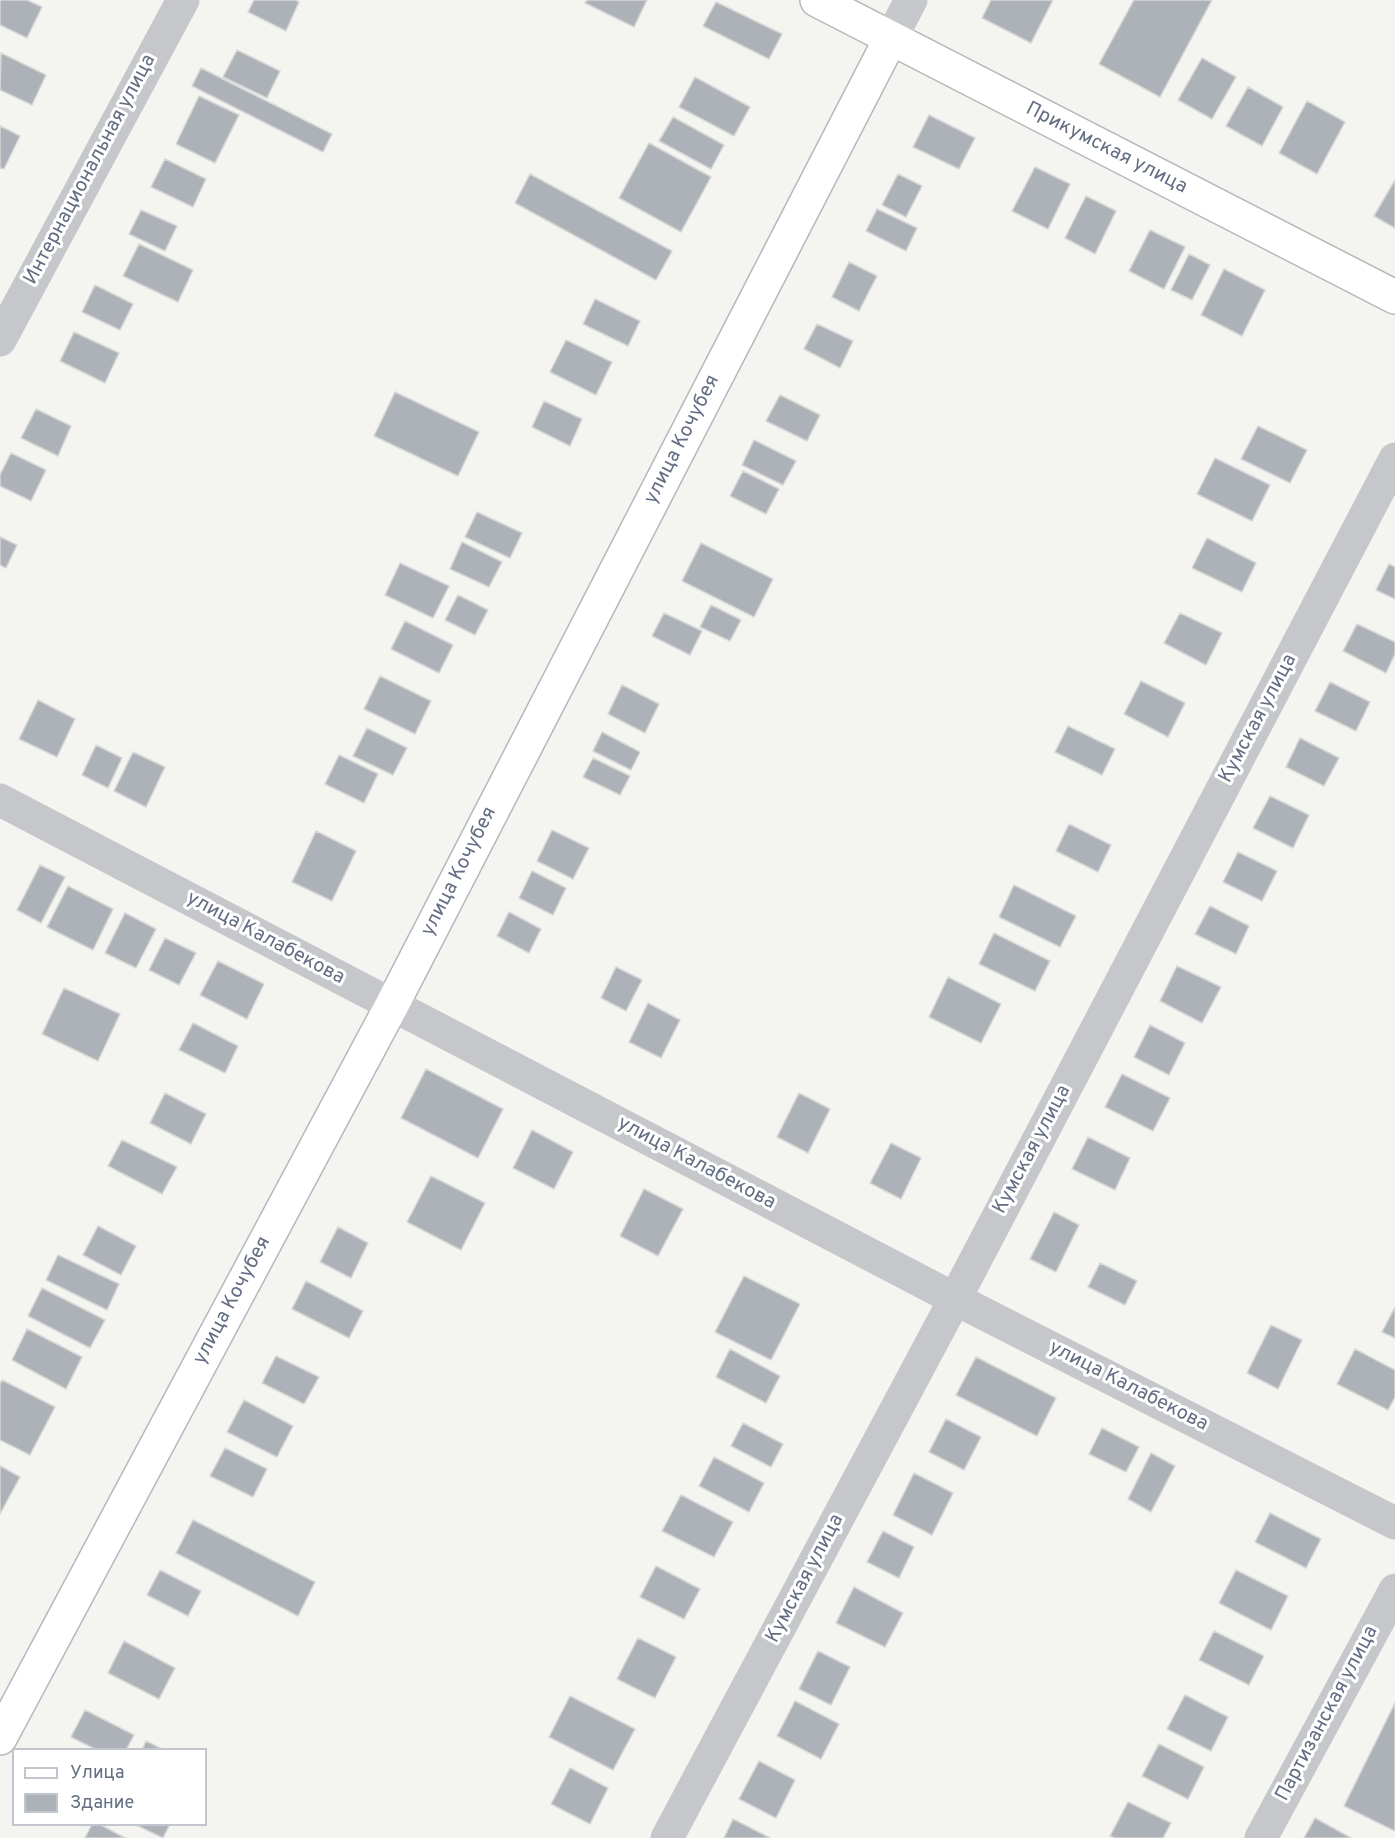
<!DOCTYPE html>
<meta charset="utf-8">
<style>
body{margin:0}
#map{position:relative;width:1395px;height:1838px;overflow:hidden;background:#f4f5f1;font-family:Overpass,sans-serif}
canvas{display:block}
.legend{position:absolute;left:12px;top:1748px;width:195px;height:78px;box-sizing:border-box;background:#fff;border:2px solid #c1c5cd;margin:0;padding:8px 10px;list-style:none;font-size:18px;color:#636e83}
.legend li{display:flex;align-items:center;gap:12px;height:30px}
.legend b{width:30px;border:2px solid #c1c5cd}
</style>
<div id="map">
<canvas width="1395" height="1838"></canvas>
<ul class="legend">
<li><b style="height:8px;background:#fff"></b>Улица</li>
<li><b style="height:16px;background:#adb2b9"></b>Здание</li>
</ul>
</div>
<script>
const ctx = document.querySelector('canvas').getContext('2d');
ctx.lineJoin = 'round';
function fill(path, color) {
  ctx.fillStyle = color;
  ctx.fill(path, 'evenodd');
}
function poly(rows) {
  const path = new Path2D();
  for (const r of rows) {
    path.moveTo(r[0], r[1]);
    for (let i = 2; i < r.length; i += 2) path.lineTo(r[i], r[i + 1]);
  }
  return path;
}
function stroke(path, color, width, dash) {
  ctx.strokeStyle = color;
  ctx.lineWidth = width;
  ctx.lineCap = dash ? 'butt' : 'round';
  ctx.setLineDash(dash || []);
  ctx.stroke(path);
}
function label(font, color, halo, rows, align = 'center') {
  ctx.font = font + ' Overpass,sans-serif';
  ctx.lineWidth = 6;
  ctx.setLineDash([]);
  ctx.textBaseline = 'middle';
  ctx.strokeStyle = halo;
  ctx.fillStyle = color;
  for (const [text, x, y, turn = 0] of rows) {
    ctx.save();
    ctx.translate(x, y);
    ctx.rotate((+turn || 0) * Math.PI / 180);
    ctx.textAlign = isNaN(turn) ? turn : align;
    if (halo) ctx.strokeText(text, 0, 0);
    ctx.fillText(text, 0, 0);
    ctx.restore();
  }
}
const building = poly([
 [0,0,27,0,42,7,27,38,0,25,0,0],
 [254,0,295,0,299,2,286,31,248,12,254,0],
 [587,0,647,0,634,27,585,3,587,0],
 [991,0,1053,0,1031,43,982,18,991,0],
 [1134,0,1212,0,1160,97,1099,64,1134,0],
 [716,2,782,34,769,59,703,26,716,2],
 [237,50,280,71,267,98,223,77,237,50],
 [1,53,46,75,32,105,0,90,1,53],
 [1202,58,1236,77,1212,119,1178,100,1202,58],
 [201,68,332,134,323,152,192,86,201,68],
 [695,77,750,107,734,136,679,107,695,77],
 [1248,87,1283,107,1262,146,1226,126,1248,87],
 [199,96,239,115,215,163,176,144,199,96],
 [1307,101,1345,122,1317,174,1279,153,1307,101],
 [929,115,975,138,959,169,913,147,929,115],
 [673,117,724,145,711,169,659,141,673,117],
 [0,126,20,136,4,169,0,168,0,126],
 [649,143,711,177,681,232,619,198,649,143],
 [165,159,206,179,193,207,151,187,165,159],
 [1035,167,1070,184,1048,229,1012,211,1035,167],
 [530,174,672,251,656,280,515,203,530,174],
 [898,174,922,186,906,217,882,205,898,174],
 [1395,180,1395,228,1374,216,1395,180],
 [1086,196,1116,211,1095,254,1065,238,1086,196],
 [877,209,917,228,906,251,866,231,877,209],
 [141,210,177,226,165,251,129,234,141,210],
 [1150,230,1185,247,1164,289,1129,271,1150,230],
 [139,244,193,270,178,302,123,276,139,244],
 [1189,254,1210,265,1192,300,1171,290,1189,254],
 [849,262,877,276,859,311,832,297,849,262],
 [1224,269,1265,290,1242,336,1201,315,1224,269],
 [95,285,133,304,120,330,82,312,95,285],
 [595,299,640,321,628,346,583,324,595,299],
 [817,324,853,341,840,368,804,349,817,324],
 [74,332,119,353,105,383,60,361,74,332],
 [566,340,612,362,596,395,550,372,566,340],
 [395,392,479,432,458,476,374,436,395,392],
 [780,395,820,415,807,441,766,421,780,395],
 [544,401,582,419,570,446,532,427,544,401],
 [36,409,71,426,58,456,21,438,36,409],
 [1258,426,1307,450,1290,483,1241,459,1258,426],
 [754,440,796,461,783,485,742,465,754,440],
 [11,453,46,470,31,501,0,486,0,475,11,453],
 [1215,458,1270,485,1252,521,1197,494,1215,458],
 [743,471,779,489,766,514,730,496,743,471],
 [477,512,522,533,510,558,465,537,477,512],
 [0,537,17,545,6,568,0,565,0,537],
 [1207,538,1256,563,1242,592,1192,568,1207,538],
 [462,542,502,562,489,587,450,569,462,542],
 [701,543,773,579,754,617,682,581,701,543],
 [400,563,449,586,433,618,385,595,400,563],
 [1389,564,1395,567,1395,599,1376,590,1389,564],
 [458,595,488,610,475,635,445,620,458,595],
 [711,605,741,620,730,641,700,627,711,605],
 [664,613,702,631,690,655,652,636,664,613],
 [1180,613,1222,633,1206,665,1164,643,1180,613],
 [405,621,453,645,439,673,391,649,405,621],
 [1357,624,1395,642,1395,654,1386,673,1343,651,1357,624],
 [380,676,431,701,415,734,364,709,380,676],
 [1141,681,1185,703,1168,737,1124,714,1141,681],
 [1330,682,1370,702,1356,731,1315,711,1330,682],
 [622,685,659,704,645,733,608,714,622,685],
 [38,700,75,719,57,757,19,739,38,700],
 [1068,726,1115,749,1102,775,1055,752,1068,726],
 [367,728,407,748,393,775,353,756,367,728],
 [602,732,640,752,631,770,593,751,602,732],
 [1300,738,1339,758,1324,786,1286,767,1300,738],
 [96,745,122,758,108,788,82,775,96,745],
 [133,752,165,767,146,807,114,791,133,752],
 [339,755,378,774,364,803,325,784,339,755],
 [593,758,630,776,620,795,583,777,593,758],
 [1270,796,1309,815,1293,848,1253,828,1270,796],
 [1069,824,1111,845,1098,872,1056,851,1069,824],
 [552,830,589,848,573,879,537,861,552,830],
 [316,831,356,851,332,901,292,882,316,831],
 [1238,852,1277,871,1262,901,1223,882,1238,852],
 [40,865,65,877,41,923,17,910,40,865],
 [532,871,566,888,553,915,519,898,532,871],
 [1014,885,1076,916,1060,947,999,917,1014,885],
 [68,886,113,909,93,950,47,927,68,886],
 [1210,906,1249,926,1236,954,1195,934,1210,906],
 [509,912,541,929,529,953,497,936,509,912],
 [125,913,156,929,136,968,105,953,125,913],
 [994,933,1050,961,1035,991,979,964,994,933],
 [165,938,196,953,179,985,149,970,165,938],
 [218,961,264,984,247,1019,200,995,218,961],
 [1177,966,1221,987,1202,1023,1160,1001,1177,966],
 [616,967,642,980,626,1011,601,998,616,967],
 [948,977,1001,1004,981,1043,929,1017,948,977],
 [64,988,120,1014,98,1061,42,1034,64,988],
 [648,1003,680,1020,661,1058,629,1042,648,1003],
 [193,1023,238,1046,225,1073,179,1050,193,1023],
 [1150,1025,1185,1043,1169,1075,1134,1057,1150,1025],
 [426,1069,503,1109,478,1158,401,1118,426,1069],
 [1122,1074,1170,1098,1153,1131,1105,1107,1122,1074],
 [165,1093,206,1114,191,1144,150,1123,165,1093],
 [799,1093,830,1109,808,1153,777,1137,799,1093],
 [532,1130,573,1152,554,1189,513,1168,532,1130],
 [1088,1137,1130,1158,1115,1190,1072,1169,1088,1137],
 [122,1140,177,1167,162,1194,108,1166,122,1140],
 [891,1143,921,1158,901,1199,870,1183,891,1143],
 [431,1176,485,1203,461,1250,407,1222,431,1176],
 [644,1189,683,1209,658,1256,620,1236,644,1189],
 [1054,1212,1079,1225,1056,1272,1030,1259,1054,1212],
 [98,1226,136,1246,121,1275,83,1255,98,1226],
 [338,1227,368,1243,351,1278,320,1262,338,1227],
 [58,1255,119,1284,107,1310,46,1280,58,1255],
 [1100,1263,1137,1281,1125,1305,1088,1287,1100,1263],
 [744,1276,800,1304,771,1360,715,1332,744,1276],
 [306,1281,363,1311,349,1338,292,1309,306,1281],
 [42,1288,105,1320,90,1348,28,1316,42,1288],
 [1395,1307,1395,1338,1382,1332,1395,1307],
 [1271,1325,1302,1340,1278,1389,1247,1373,1271,1325],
 [27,1329,82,1357,66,1389,12,1360,27,1329],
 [730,1349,780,1376,766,1403,716,1377,730,1349],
 [1355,1349,1395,1370,1395,1397,1388,1410,1337,1384,1355,1349],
 [276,1356,319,1377,304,1404,262,1383,276,1356],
 [976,1357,1056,1398,1037,1436,956,1395,976,1357],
 [2,1380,55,1407,30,1455,0,1440,0,1384,2,1380],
 [244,1400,293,1426,277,1457,227,1432,244,1400],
 [946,1419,981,1437,964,1470,929,1452,946,1419],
 [743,1423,783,1444,771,1467,731,1446,743,1423],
 [1102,1428,1139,1447,1126,1472,1089,1454,1102,1428],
 [225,1448,267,1469,253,1497,210,1476,225,1448],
 [1151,1453,1175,1466,1151,1512,1128,1499,1151,1453],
 [714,1457,764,1483,749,1512,699,1486,714,1457],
 [0,1466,20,1477,0,1514,0,1466],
 [914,1473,953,1493,932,1535,893,1515,914,1473],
 [681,1495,733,1522,714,1557,662,1531,681,1495],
 [1270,1513,1321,1539,1306,1568,1255,1542,1270,1513],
 [193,1520,315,1582,298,1616,176,1553,193,1520],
 [883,1531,914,1547,899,1578,867,1562,883,1531],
 [656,1566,700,1589,684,1619,640,1597,656,1566],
 [160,1570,201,1591,188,1616,147,1595,160,1570],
 [1236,1570,1288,1596,1271,1630,1219,1603,1236,1570],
 [854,1587,903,1613,885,1647,836,1623,854,1587],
 [1214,1631,1264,1656,1249,1685,1199,1660,1214,1631],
 [638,1638,676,1657,655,1698,617,1679,638,1638],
 [124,1641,175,1668,159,1699,108,1673,124,1641],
 [818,1651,850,1667,831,1705,799,1689,818,1651],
 [1185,1695,1228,1717,1211,1751,1167,1729,1185,1695],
 [570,1696,635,1729,613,1770,549,1737,570,1696],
 [795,1701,839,1724,821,1759,777,1736,795,1701],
 [1395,1703,1395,1831,1344,1806,1395,1703],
 [85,1710,134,1735,126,1750,97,1750,71,1737,85,1710],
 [146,1741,164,1750,142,1750,146,1741],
 [1159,1744,1204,1767,1188,1799,1142,1776,1159,1744],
 [759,1761,795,1780,776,1818,739,1799,759,1761],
 [570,1768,608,1788,590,1824,551,1804,570,1768],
 [1128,1802,1171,1823,1163,1838,1115,1838,1110,1836,1128,1802],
 [1315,1818,1351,1838,1304,1838,1315,1818],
 [733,1819,770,1838,724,1838,733,1819],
 [92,1824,99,1824,125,1838,85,1838,92,1824],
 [134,1824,170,1824,163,1838,134,1824]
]);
fill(building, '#adb2b9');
stroke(building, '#d6d6d4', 1.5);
const major = poly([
 [817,0,1395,297],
 [0,1738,392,1005,891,38]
]);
stroke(major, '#b5b8bd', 36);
stroke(poly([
 [891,38,911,0],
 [0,340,183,0],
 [0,800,955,1299,1395,1523],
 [667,1838,955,1299,1395,459],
 [1261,1838,1395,1590]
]), '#c5c7cb', 33);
stroke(major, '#fff', 33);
label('20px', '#636e83', '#fff', [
 ["Прикумская улица",1106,149,27],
 ["Интернациональная улица",91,170,-62],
 ["улица Кочубея",683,440,-63],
 ["Кумская улица",1259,719,-62],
 ["улица Кочубея",460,872,-63],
 ["улица Калабекова",265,939,28],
 ["Кумская улица",1033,1150,-62],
 ["улица Калабекова",696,1164,28],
 ["улица Кочубея",233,1301,-62],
 ["улица Калабекова",1128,1387,27],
 ["Кумская улица",806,1579,-62],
 ["Партизанская улица",1328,1714,-62]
]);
</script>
